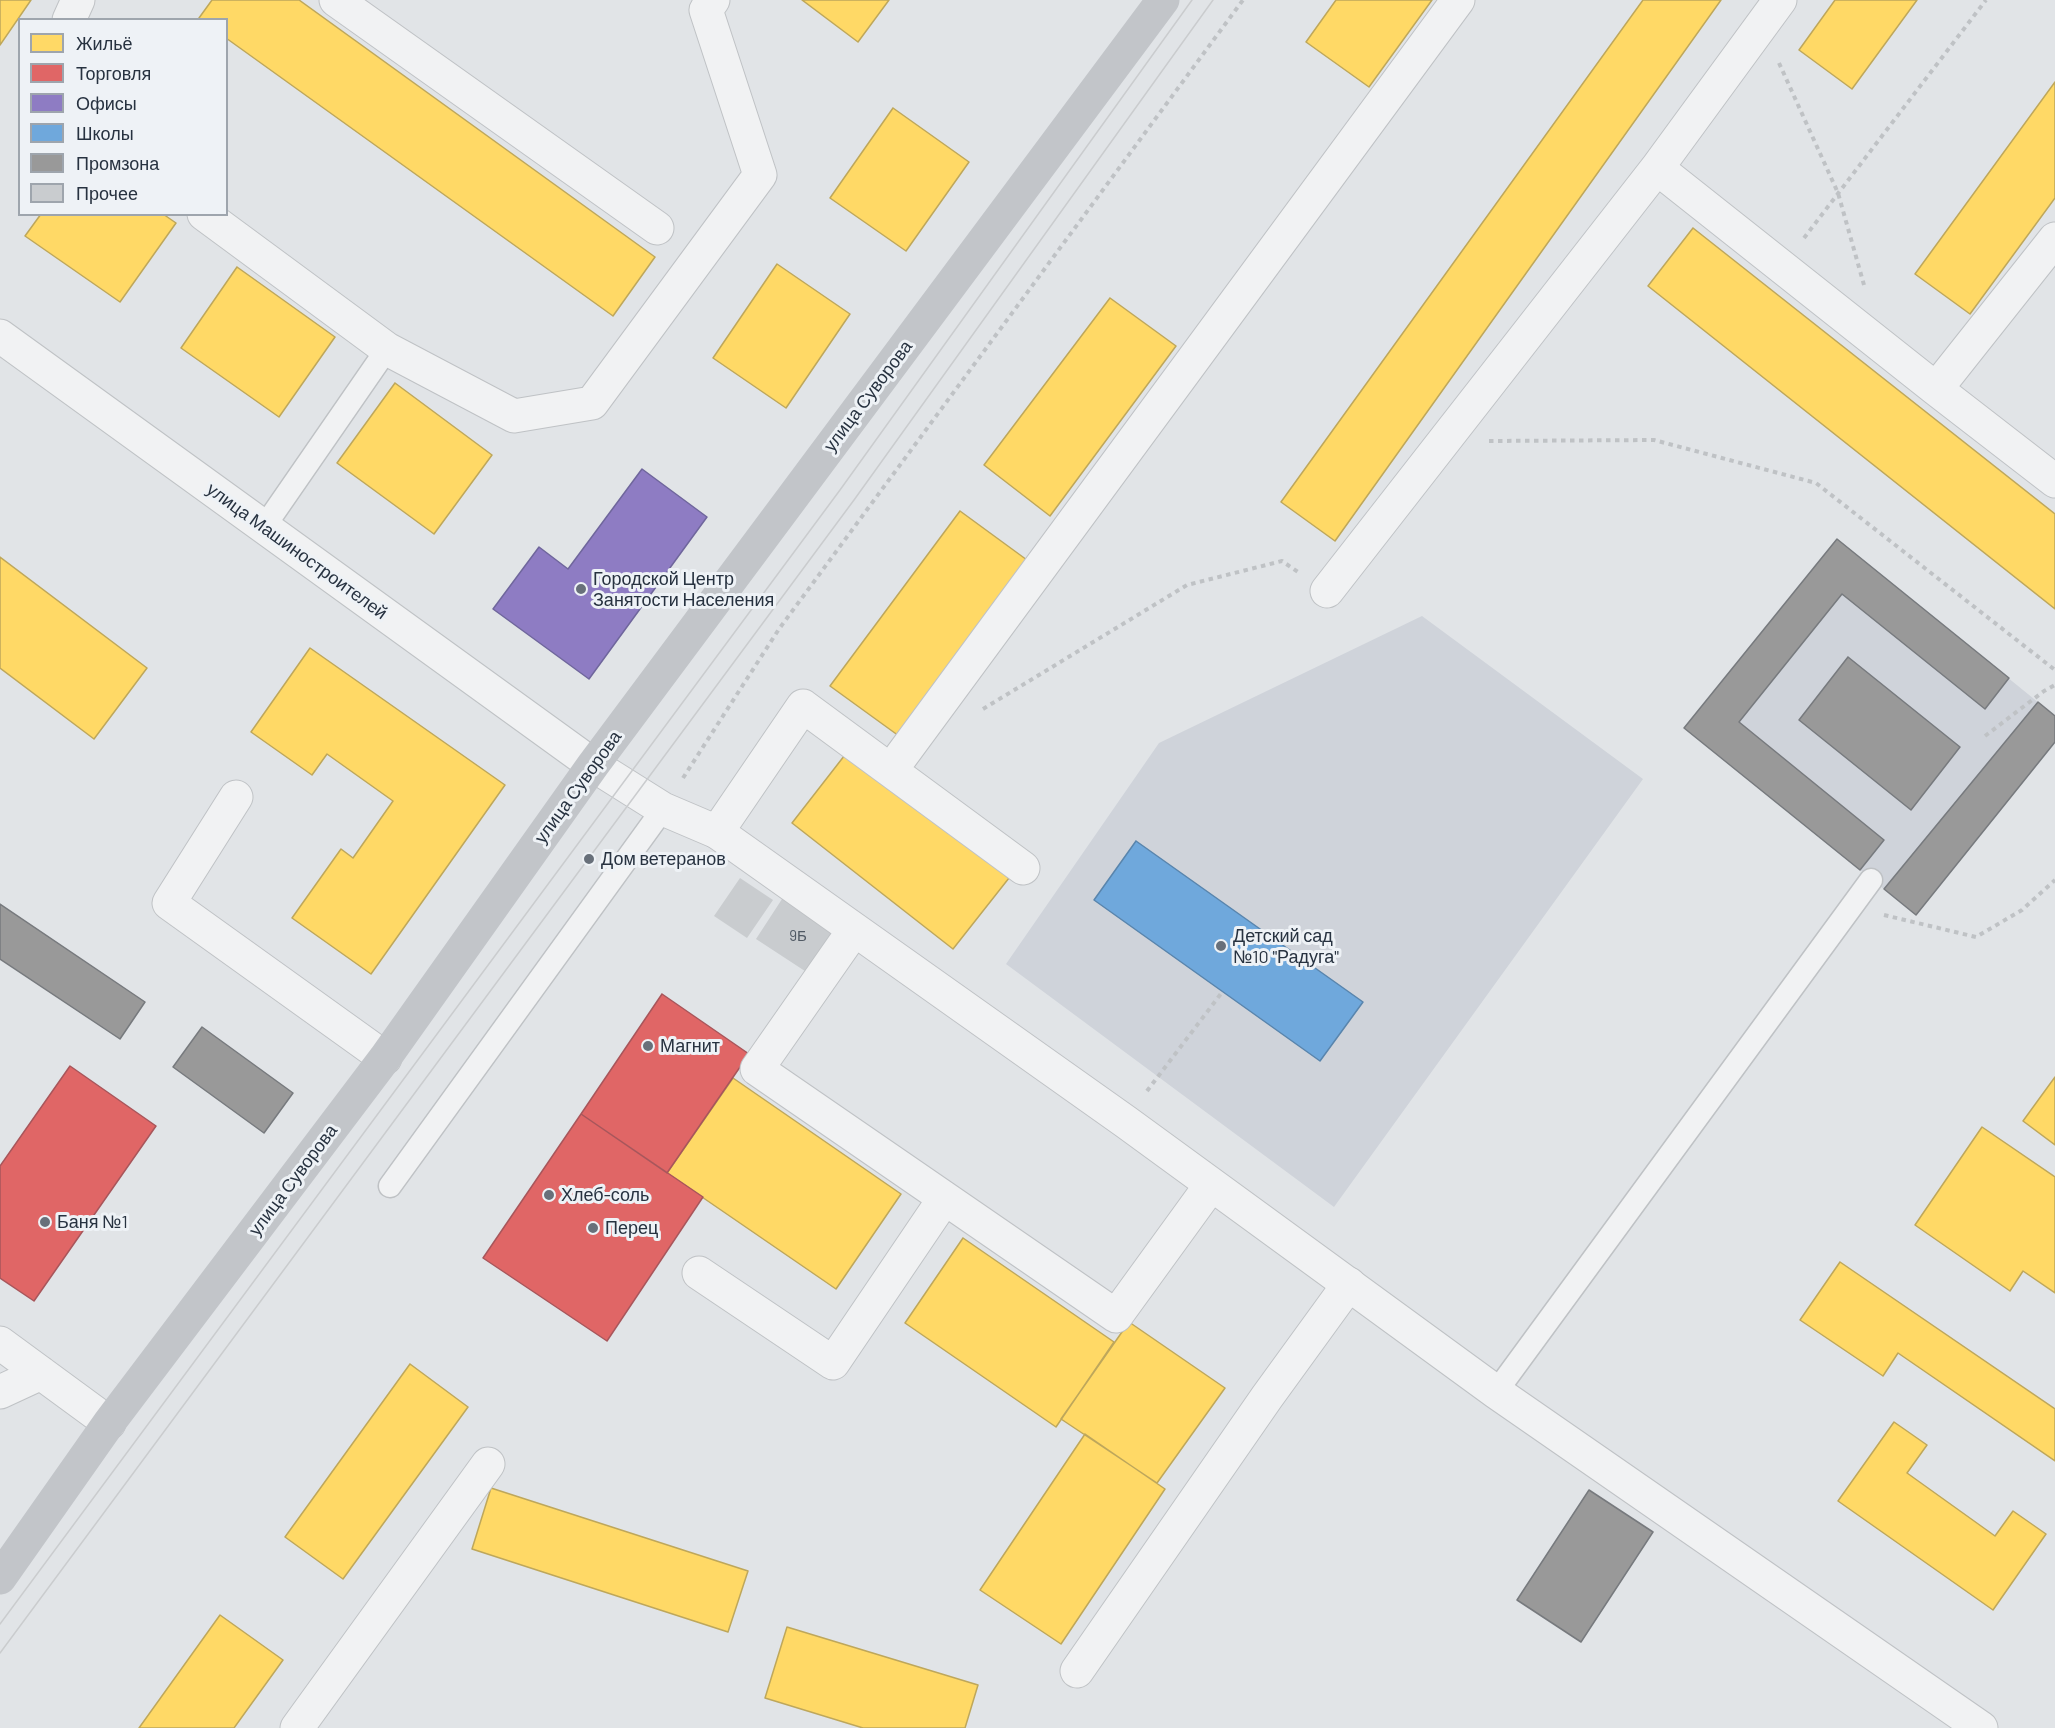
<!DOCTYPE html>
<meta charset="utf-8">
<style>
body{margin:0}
#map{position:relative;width:2055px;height:1728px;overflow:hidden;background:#e1e4e7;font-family:Barlow,sans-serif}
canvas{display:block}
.legend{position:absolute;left:18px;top:18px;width:210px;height:198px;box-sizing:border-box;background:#eef2f6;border:2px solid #9ea5ad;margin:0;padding:8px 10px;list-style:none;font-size:18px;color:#273240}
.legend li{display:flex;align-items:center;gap:12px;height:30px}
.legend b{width:30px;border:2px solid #9ea5ad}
</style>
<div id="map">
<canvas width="2055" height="1728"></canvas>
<ul class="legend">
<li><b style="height:16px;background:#ffd966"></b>Жильё</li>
<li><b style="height:16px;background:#e06666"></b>Торговля</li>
<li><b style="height:16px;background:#8e7cc3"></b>Офисы</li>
<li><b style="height:16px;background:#6fa8dc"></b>Школы</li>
<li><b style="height:16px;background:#999"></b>Промзона</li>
<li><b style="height:16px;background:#c9cccf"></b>Прочее</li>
</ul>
</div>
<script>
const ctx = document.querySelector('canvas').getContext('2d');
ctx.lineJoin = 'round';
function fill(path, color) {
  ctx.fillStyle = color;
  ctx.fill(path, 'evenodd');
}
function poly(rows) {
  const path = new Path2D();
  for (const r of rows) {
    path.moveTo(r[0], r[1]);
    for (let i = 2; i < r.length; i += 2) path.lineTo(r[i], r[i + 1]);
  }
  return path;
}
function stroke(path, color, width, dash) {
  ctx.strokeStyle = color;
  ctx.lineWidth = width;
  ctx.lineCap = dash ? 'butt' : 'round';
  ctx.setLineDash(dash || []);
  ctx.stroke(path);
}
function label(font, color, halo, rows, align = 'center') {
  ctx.font = font + ' Barlow,sans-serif';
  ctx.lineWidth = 6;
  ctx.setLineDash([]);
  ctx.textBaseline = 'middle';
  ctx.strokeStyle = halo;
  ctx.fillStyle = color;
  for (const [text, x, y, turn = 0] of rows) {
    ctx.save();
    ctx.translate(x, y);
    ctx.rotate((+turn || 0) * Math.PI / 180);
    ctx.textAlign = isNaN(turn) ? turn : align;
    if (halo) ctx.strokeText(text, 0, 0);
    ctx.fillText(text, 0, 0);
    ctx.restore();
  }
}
fill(poly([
 [1837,539,2055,716,2055,742,1916,915,1684,728],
 [1422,616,1643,779,1334,1207,1006,964,1159,743]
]), '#cfd3da');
const homes = poly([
 [0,0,31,0,0,45,0,0],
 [212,0,299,0,655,257,613,316,226,38,226,20,201,20,199,18,212,0],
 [802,0,889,0,858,42,802,0],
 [1336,0,1432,0,1369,87,1306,42,1336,0],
 [1643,0,1721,0,1335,541,1281,502,1643,0],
 [1835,0,1917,0,1852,89,1799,50,1835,0],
 [2055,82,2055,198,1970,314,1915,274,2055,82],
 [893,108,969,162,906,251,830,198,893,108],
 [41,214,163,214,176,223,120,302,25,236,41,214],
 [1693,228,2055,514,2055,609,1648,286,1693,228],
 [777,264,850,314,786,408,713,358,777,264],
 [237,267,335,337,279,417,181,348,237,267],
 [1110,298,1176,346,1050,516,984,465,1110,298],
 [395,383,492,455,434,534,337,463,395,383],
 [960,511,1027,560,899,736,830,686,960,511],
 [0,557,147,668,94,739,0,668,0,557],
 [310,648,505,785,371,974,292,918,341,849,353,858,393,801,327,754,312,775,251,732,310,648],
 [848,751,1009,878,953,949,792,823,848,751],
 [2055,1077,2055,1145,2023,1121,2055,1077],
 [733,1078,901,1194,836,1289,667,1173,733,1078],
 [1982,1127,2055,1177,2055,1293,2023,1271,2010,1291,1915,1225,1982,1127],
 [963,1238,1114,1342,1056,1427,905,1323,963,1238],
 [1840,1262,2055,1409,2055,1461,1898,1353,1883,1376,1800,1320,1840,1262],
 [1129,1322,1225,1388,1157,1483,1061,1419,1129,1322],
 [410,1364,468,1407,343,1579,285,1537,410,1364],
 [1894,1422,1927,1445,1907,1473,1995,1536,2013,1511,2046,1534,1993,1610,1838,1501,1894,1422],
 [1085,1434,1165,1489,1061,1644,980,1590,1085,1434],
 [491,1488,748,1571,728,1632,472,1549,491,1488],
 [220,1615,283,1660,234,1728,139,1728,220,1615],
 [787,1627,978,1685,965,1728,863,1728,765,1698,787,1627]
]);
fill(homes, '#ffd966');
stroke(homes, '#bea75b', 1.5);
const shops = poly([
 [662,994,749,1054,667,1173,581,1114,662,994],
 [70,1066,156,1126,34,1301,0,1278,0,1166,70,1066],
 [581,1114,703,1197,607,1341,483,1258,581,1114]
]);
fill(shops, '#e06666');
stroke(shops, '#a8565b', 1.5);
const offices = poly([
 [642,469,707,517,589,679,493,609,539,547,568,569,642,469]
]);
fill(offices, '#8e7cc3');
stroke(offices, '#6f669c', 1.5);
const schools = poly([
 [1136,841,1363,1002,1320,1061,1094,900,1136,841]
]);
fill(schools, '#6fa8dc');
stroke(schools, '#5985ad', 1.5);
const industry = poly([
 [1837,539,2009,678,1985,709,1842,594,1739,722,1884,840,1860,870,1684,728,1837,539],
 [1848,657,1960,747,1911,810,1799,720,1848,657],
 [2038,702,2055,716,2055,742,1916,915,1884,889,2038,702],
 [0,904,145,1002,120,1039,0,959,0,904],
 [202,1027,293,1093,264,1133,173,1067,202,1027],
 [1589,1490,1653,1532,1581,1642,1517,1600,1589,1490]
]);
fill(industry, '#999');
stroke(industry, '#777a7e', 1.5);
fill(poly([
 [740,878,773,900,747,938,714,916],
 [784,896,839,933,811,975,756,939]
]), '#c9cccf');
const service = poly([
 [264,527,387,349],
 [390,1186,663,809],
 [1496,1392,1871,880]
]);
const minor = poly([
 [336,0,657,228],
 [69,20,78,0],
 [1657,168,1936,389,2055,481],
 [204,214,387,349,514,416,592,403,760,175,706,10,713,0],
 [1936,389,2055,239],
 [1327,591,1657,168,1780,0],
 [891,770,1458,0],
 [236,797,169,903,385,1058],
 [717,832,803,706,1023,868],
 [854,930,757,1069,1116,1316,1211,1185],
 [699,1273,833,1363,944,1199],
 [0,1343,109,1423],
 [0,1392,41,1373],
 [1077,1671,1267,1397,1349,1284],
 [297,1728,488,1464]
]);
const tertiary = poly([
 [0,336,593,765,663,809,717,832,1126,1122,1496,1392,1981,1728]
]);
stroke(service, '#bfc2c5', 25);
stroke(minor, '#bfc2c5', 35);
stroke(tertiary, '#bfc2c5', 35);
stroke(poly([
 [1779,63,1838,193,1864,285],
 [1804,238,1986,0],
 [1489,441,1654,440,1816,483,2055,670],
 [983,709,1187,585,1282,561,1298,572],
 [1985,736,2044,691,2055,685],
 [683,778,779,629,1243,0],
 [1884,915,1976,937,2022,910,2055,880],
 [1147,1091,1223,991]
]), '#bfc2c5', 4, [4.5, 4.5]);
stroke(service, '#f1f2f3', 22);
stroke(minor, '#f1f2f3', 33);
stroke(tertiary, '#f1f2f3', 33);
stroke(poly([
 [0,1578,109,1423,385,1058,593,765,1163,0]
]), '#c2c5c9', 33);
stroke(poly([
 [0,1624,840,490,1192,0],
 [0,1653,854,500,1213,0]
]), '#caccce', 1.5);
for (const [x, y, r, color] of [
 [581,589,6,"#68707a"],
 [589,859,6,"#68707a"],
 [1221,946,6,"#68707a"],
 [648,1046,6,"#68707a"],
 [549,1195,6,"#68707a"],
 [45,1222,6,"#68707a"],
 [593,1228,6,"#68707a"]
]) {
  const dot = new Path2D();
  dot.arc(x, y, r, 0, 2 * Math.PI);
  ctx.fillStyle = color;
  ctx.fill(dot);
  stroke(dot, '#eef2f6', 2);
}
label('15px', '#505964', null, [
 ["9Б",798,936]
]);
label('18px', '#273240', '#eef2f6', [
 ["улица Суворова",868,396,-53],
 ["улица Машиностроителей",297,551,36],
 ["улица Суворова",578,787,-54],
 ["улица Суворова",293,1180,-53]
]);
label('18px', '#273240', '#eef2f6', [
 ["Городской Центр",593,579],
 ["Занятости Населения",593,600],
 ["Дом ветеранов",601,859],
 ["Детский сад",1233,936],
 ["№10 \"Радуга\"",1233,957],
 ["Магнит",660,1046],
 ["Хлеб-соль",561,1195],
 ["Баня №1",57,1222],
 ["Перец",605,1228]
], 'left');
</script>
